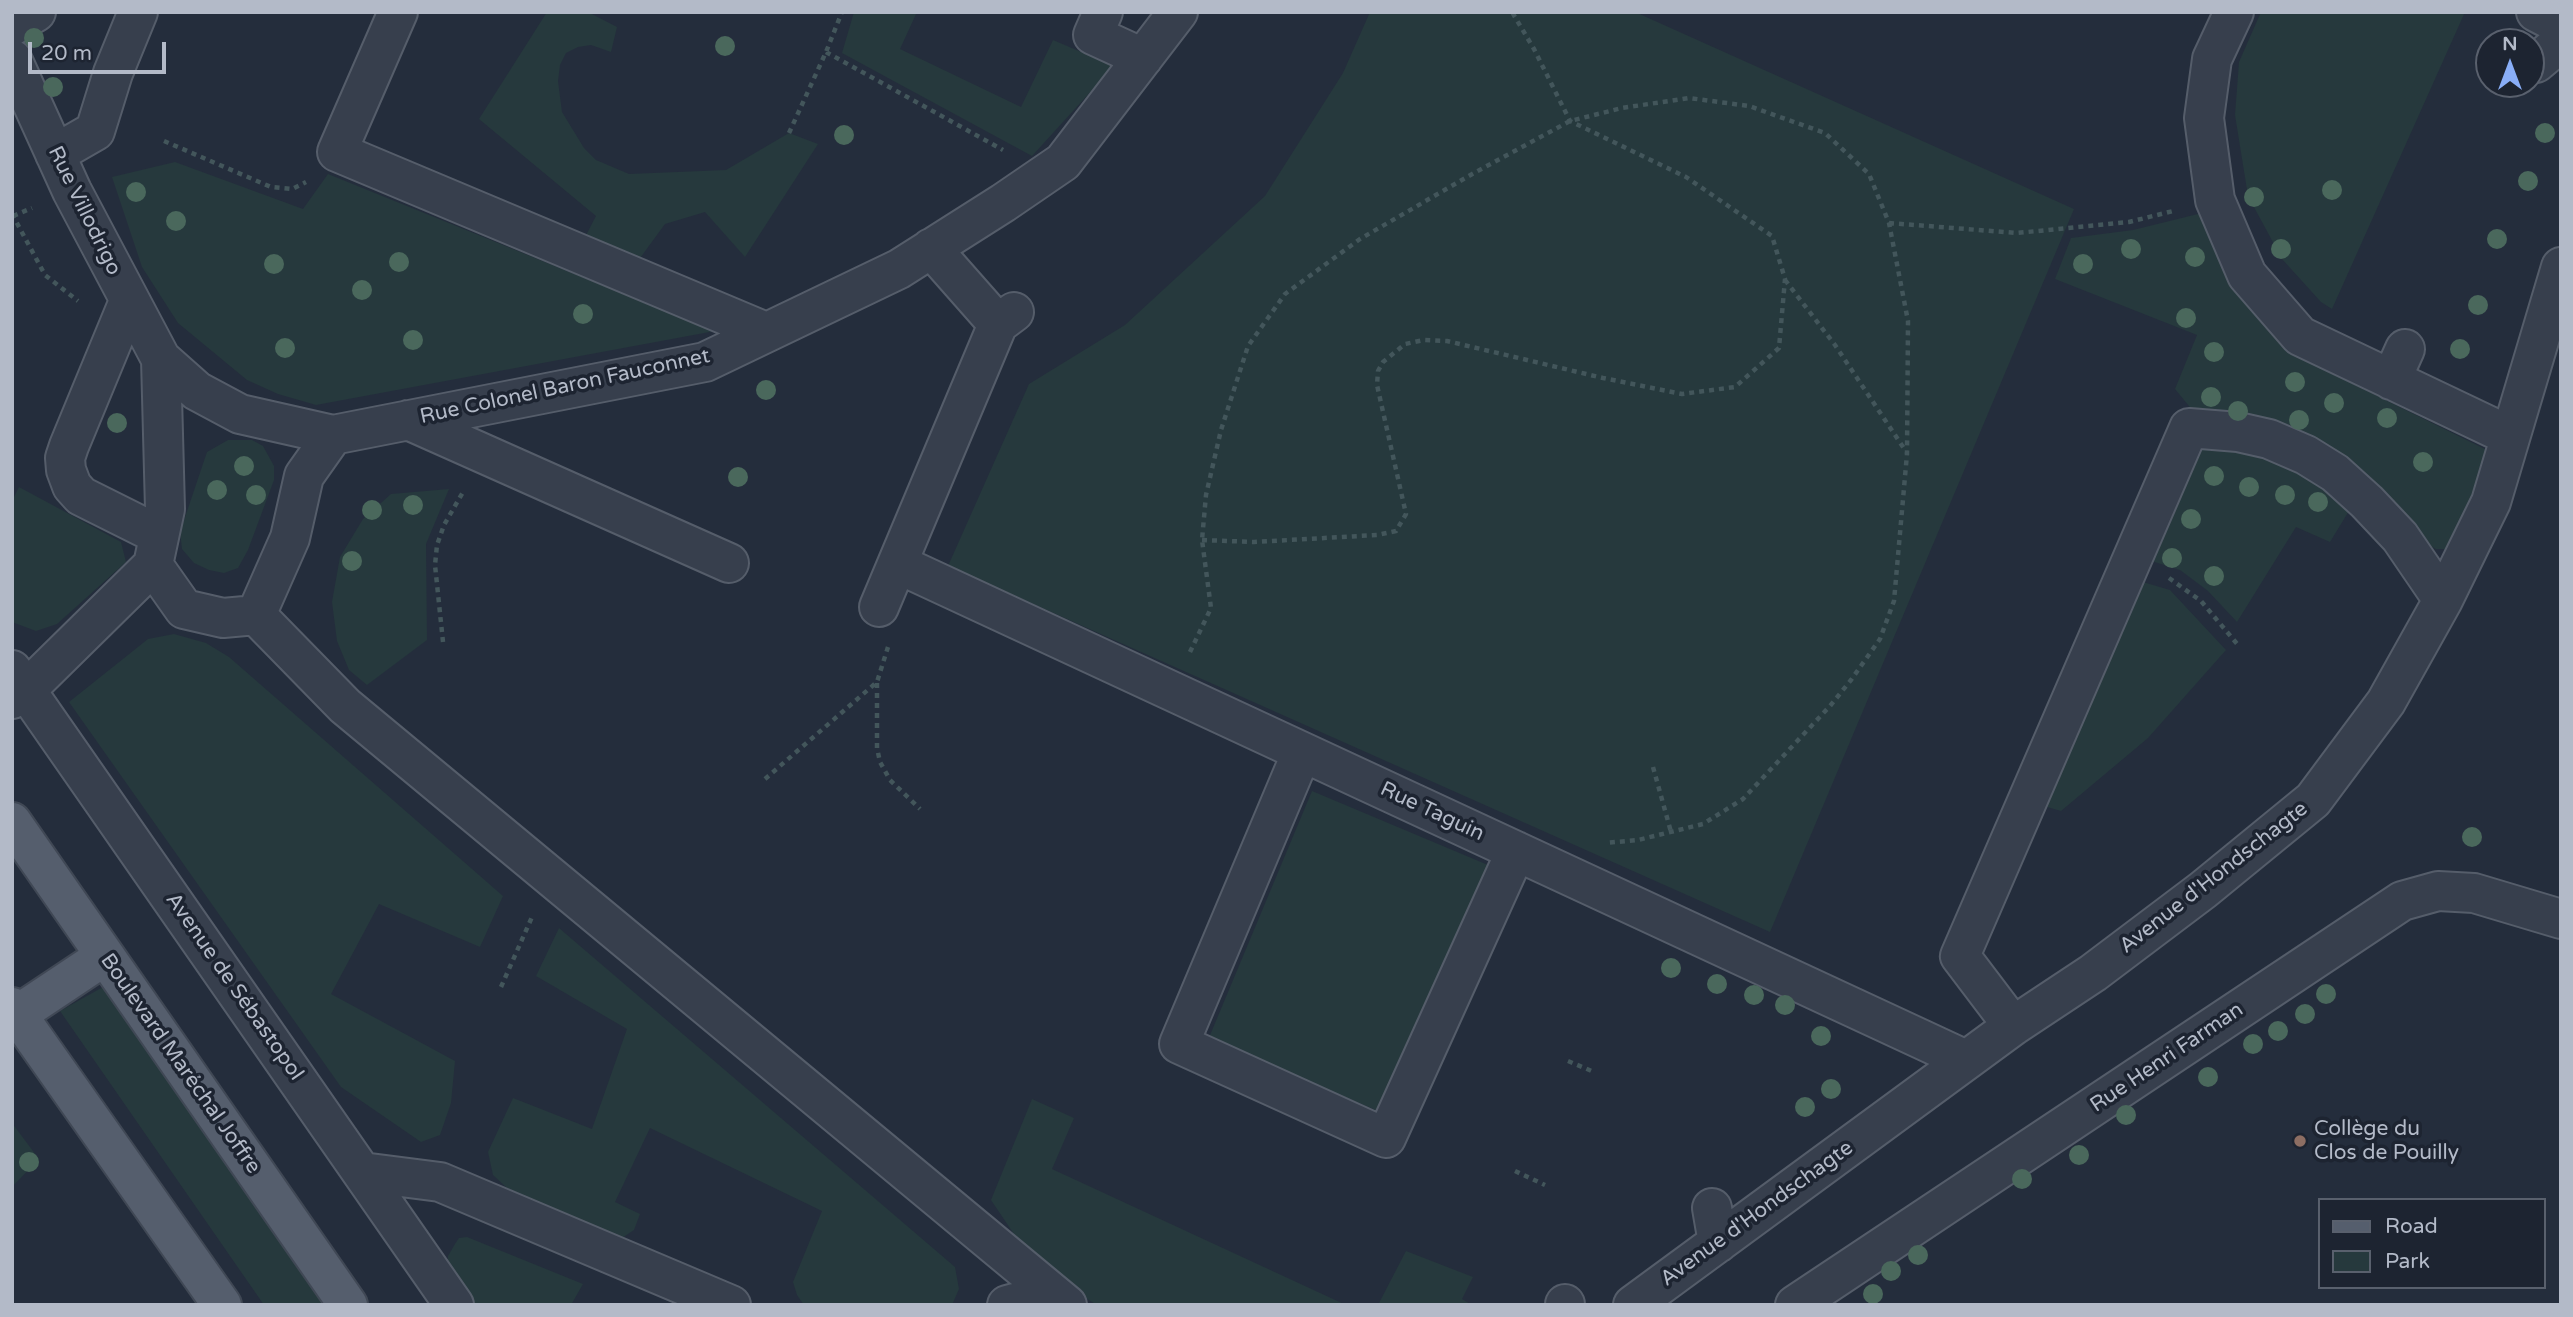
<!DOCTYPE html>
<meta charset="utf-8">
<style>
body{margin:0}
#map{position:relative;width:2573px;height:1317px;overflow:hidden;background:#242d3c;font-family:"Varela Round",sans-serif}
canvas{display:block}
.frame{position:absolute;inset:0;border:14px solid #b3bac8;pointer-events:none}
.legend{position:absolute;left:2318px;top:1198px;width:228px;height:91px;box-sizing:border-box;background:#1d2431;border:2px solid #59606d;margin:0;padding:9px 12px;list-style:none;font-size:21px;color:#b3bac8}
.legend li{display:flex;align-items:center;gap:14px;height:35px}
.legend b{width:35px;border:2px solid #59606d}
.north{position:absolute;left:2475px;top:28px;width:70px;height:70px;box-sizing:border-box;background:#1d2431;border:2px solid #59606d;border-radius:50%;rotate:0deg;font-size:19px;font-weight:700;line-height:28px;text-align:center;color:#b3bac8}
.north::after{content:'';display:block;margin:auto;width:24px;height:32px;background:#89aef7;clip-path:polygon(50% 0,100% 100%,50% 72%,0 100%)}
.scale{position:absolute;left:28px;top:42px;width:138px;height:32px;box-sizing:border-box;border:4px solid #b3bac8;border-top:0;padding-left:9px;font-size:21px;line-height:24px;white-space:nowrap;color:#b3bac8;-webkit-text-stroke:5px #1d2431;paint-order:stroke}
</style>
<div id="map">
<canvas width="2573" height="1317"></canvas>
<div class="frame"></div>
<ul class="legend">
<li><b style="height:9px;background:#555e6d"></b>Road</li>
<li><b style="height:19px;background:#26393d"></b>Park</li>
</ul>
<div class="north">N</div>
<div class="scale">20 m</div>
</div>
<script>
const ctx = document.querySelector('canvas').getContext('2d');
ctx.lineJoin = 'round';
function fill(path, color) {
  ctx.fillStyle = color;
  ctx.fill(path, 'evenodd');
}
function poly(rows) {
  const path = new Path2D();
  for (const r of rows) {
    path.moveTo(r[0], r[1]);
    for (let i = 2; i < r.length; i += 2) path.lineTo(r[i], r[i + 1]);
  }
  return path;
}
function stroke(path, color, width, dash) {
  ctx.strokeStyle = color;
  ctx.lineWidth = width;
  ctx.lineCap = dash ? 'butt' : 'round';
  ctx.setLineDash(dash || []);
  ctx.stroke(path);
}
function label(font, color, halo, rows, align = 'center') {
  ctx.font = font + ' "Varela Round",sans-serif';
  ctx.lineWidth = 7;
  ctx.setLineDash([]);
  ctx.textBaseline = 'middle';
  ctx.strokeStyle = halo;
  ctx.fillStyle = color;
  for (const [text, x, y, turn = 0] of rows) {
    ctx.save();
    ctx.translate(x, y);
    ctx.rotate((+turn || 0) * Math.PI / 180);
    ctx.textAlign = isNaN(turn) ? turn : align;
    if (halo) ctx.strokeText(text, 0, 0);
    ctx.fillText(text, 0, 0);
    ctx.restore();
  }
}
fill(poly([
 [547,12,588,12,617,27,611,52,591,45,578,47,566,53,560,65,558,81,562,112,584,148,596,160,629,174,726,170,789,133,818,144,745,257,705,212,665,224,635,265,582,243,596,216,479,119],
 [854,12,917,12,900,49,1021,107,1053,40,1114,66,1032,156,842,53],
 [1370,12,1635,12,2074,209,1770,932,948,566,1029,384,1125,325,1265,196,1343,73],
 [2261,12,2465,12,2332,309,2321,302,2282,259,2248,196,2235,115,2239,62],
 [175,162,303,209,328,174,715,331,316,405,278,394,247,380,178,323,142,267,112,177],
 [2206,212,2239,288,2288,352,2495,454,2453,549,2436,549,2198,417,2175,389,2197,335,2055,279,2071,238,2133,230],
 [228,440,252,440,263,446,274,466,274,480,248,550,238,568,224,573,209,570,194,563,182,549,180,532,207,452],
 [2195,444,2237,450,2278,461,2323,484,2352,506,2330,542,2296,527,2237,622,2208,591,2180,570,2142,558],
 [19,487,121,542,126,562,57,624,36,631,12,622,12,501],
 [449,489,426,544,427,640,367,685,349,670,337,641,332,602,340,557,363,519,391,494],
 [2136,580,2170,590,2226,650,2148,738,2061,811,2037,804],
 [174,634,206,643,229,657,503,896,480,947,379,904,331,994,455,1061,451,1103,440,1135,421,1142,341,1087,69,702,148,639],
 [1312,791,1488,865,1383,1113,1208,1040],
 [559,928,955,1267,959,1289,952,1305,804,1305,797,1295,793,1282,822,1211,650,1128,615,1202,640,1214,634,1230,622,1238,597,1231,507,1188,493,1175,488,1152,513,1098,592,1129,627,1029,536,976],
 [103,987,240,1177,327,1305,264,1305,60,1011],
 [1032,1099,1074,1118,1052,1169,1346,1305,1097,1305,1068,1287,1020,1243,991,1200],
 [12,1123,39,1159,12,1187],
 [467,1237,583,1284,571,1305,475,1305,448,1267,448,1256,455,1244,459,1238],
 [1406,1251,1473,1277,1462,1299,1472,1305,1378,1305]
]), '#26393d');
const minor = poly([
 [398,12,337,152,766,332],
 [1103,12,1093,35,1143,58],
 [2234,12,2212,59,2204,118,2215,200,2247,275,2300,336,2510,436],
 [2536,12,2561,25],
 [12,26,36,12],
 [12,59,72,191,161,359,197,391,240,414,333,435,705,362,899,269,1003,203,1063,162,1178,12],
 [2536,63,2561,42],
 [55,154,95,131,113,73,138,12],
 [931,248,998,324,1014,312],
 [129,301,69,446,65,458,66,470,72,486,81,496,159,535],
 [2391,380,2405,349],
 [408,420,729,563],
 [898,564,1966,1060],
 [153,565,184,609,223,618,256,615],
 [879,607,998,324],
 [256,615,345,706,1067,1305],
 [256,615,290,538,304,476,333,435],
 [12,670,454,1305],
 [12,699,26,690,153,565,165,509,161,359],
 [1302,752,1179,1044,1386,1138,1516,851],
 [2013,1026,1960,956,2189,428,2238,432,2269,439,2306,455,2335,473,2367,502,2400,537,2443,600],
 [362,1172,440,1182,731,1305],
 [1712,1208,1718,1243],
 [1565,1304,1565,1305],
 [1007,1305,1051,1293],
 [1633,1305,2013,1026,2093,973,2203,890,2313,800,2386,702,2443,600,2491,502,2561,267],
 [1795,1305,2402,901,2438,891,2474,893,2561,919]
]);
const major = poly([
 [12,822,348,1305],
 [12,1007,222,1305],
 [18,1014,105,956]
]);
stroke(minor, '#555d6a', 42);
stroke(major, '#404855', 42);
stroke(poly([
 [826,52,1003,150],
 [789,133,826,52,842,12],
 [164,141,271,187,292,189,306,182],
 [12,214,45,275,78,301],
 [13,216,32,208],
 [1889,223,2017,233,2129,222,2173,211],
 [1785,280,1835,345,1907,453],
 [1202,540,1254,542,1377,535,1396,531,1406,514,1377,385,1378,371,1383,362,1405,344,1424,340,1447,341,1603,378,1682,394,1735,387,1779,348,1785,279,1772,236,1686,177,1570,121,1534,49,1512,12],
 [2169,578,2201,601,2238,645],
 [443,642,435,565,437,545,444,525,463,492],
 [1190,652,1211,608,1202,540,1206,495,1221,430,1248,346,1285,294,1360,239,1474,173,1570,121,1622,108,1689,98,1749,106,1825,133,1869,174,1889,223,1908,321,1907,454,1894,601,1880,639,1851,680,1830,706,1743,799,1703,824,1638,840,1605,843],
 [877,683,877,748,880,762,890,780,920,809],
 [1653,767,1671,832],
 [765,779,877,682,888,647],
 [501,987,532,917],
 [1568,1061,1594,1072],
 [1515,1171,1545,1185]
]), '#43565b', 4.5, [5, 5]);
stroke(minor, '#373f4d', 38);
stroke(major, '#555e6d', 38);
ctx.fillStyle = '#4a685c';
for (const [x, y] of [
 [34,38],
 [725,46],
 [53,87],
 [2545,133],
 [844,135],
 [2528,181],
 [2332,190],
 [136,192],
 [2254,197],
 [176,221],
 [2497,239],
 [2131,249],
 [2281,249],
 [2195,257],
 [399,262],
 [274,264],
 [2083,264],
 [362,290],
 [2478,305],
 [583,314],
 [2186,318],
 [413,340],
 [285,348],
 [2460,349],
 [2214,352],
 [2295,382],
 [766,390],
 [2211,397],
 [2334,403],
 [2238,411],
 [2387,418],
 [2299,420],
 [117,423],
 [2423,462],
 [244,466],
 [2214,476],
 [738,477],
 [2249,487],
 [217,490],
 [256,495],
 [2285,495],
 [2318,502],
 [413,505],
 [372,510],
 [2191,519],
 [2172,558],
 [352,561],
 [2214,576],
 [2472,837],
 [1671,968],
 [1717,984],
 [2326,994],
 [1754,995],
 [1785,1005],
 [2305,1014],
 [2278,1031],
 [1821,1036],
 [2253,1044],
 [2208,1077],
 [1831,1089],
 [1805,1107],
 [2126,1115],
 [2079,1155],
 [29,1162],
 [2022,1179],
 [1918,1255],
 [1891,1271],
 [1873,1294]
]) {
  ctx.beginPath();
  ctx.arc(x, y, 10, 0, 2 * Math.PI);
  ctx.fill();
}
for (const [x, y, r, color] of [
 [2300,1141,7,"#8d6e63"]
]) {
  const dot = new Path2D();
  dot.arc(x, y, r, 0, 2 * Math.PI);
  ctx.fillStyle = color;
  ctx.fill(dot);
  stroke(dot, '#1d2431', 2.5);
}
label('21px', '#b3bac8', '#1d2431', [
 ["Rue Villodrigo",84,211,64],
 ["Rue Colonel Baron Fauconnet",565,387,-12],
 ["Rue Taguin",1432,812,25],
 ["Avenue d'Hondschagte",2214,878,-38],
 ["Avenue de Sébastopol",234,987,55],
 ["Rue Henri Farman",2167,1058,-34],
 ["Boulevard Maréchal Joffre",180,1064,55],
 ["Avenue d'Hondschagte",1757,1214,-36]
]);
label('21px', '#b3bac8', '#1d2431', [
 ["Collège du",2314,1129],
 ["Clos de Pouilly",2314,1153]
], 'left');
</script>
